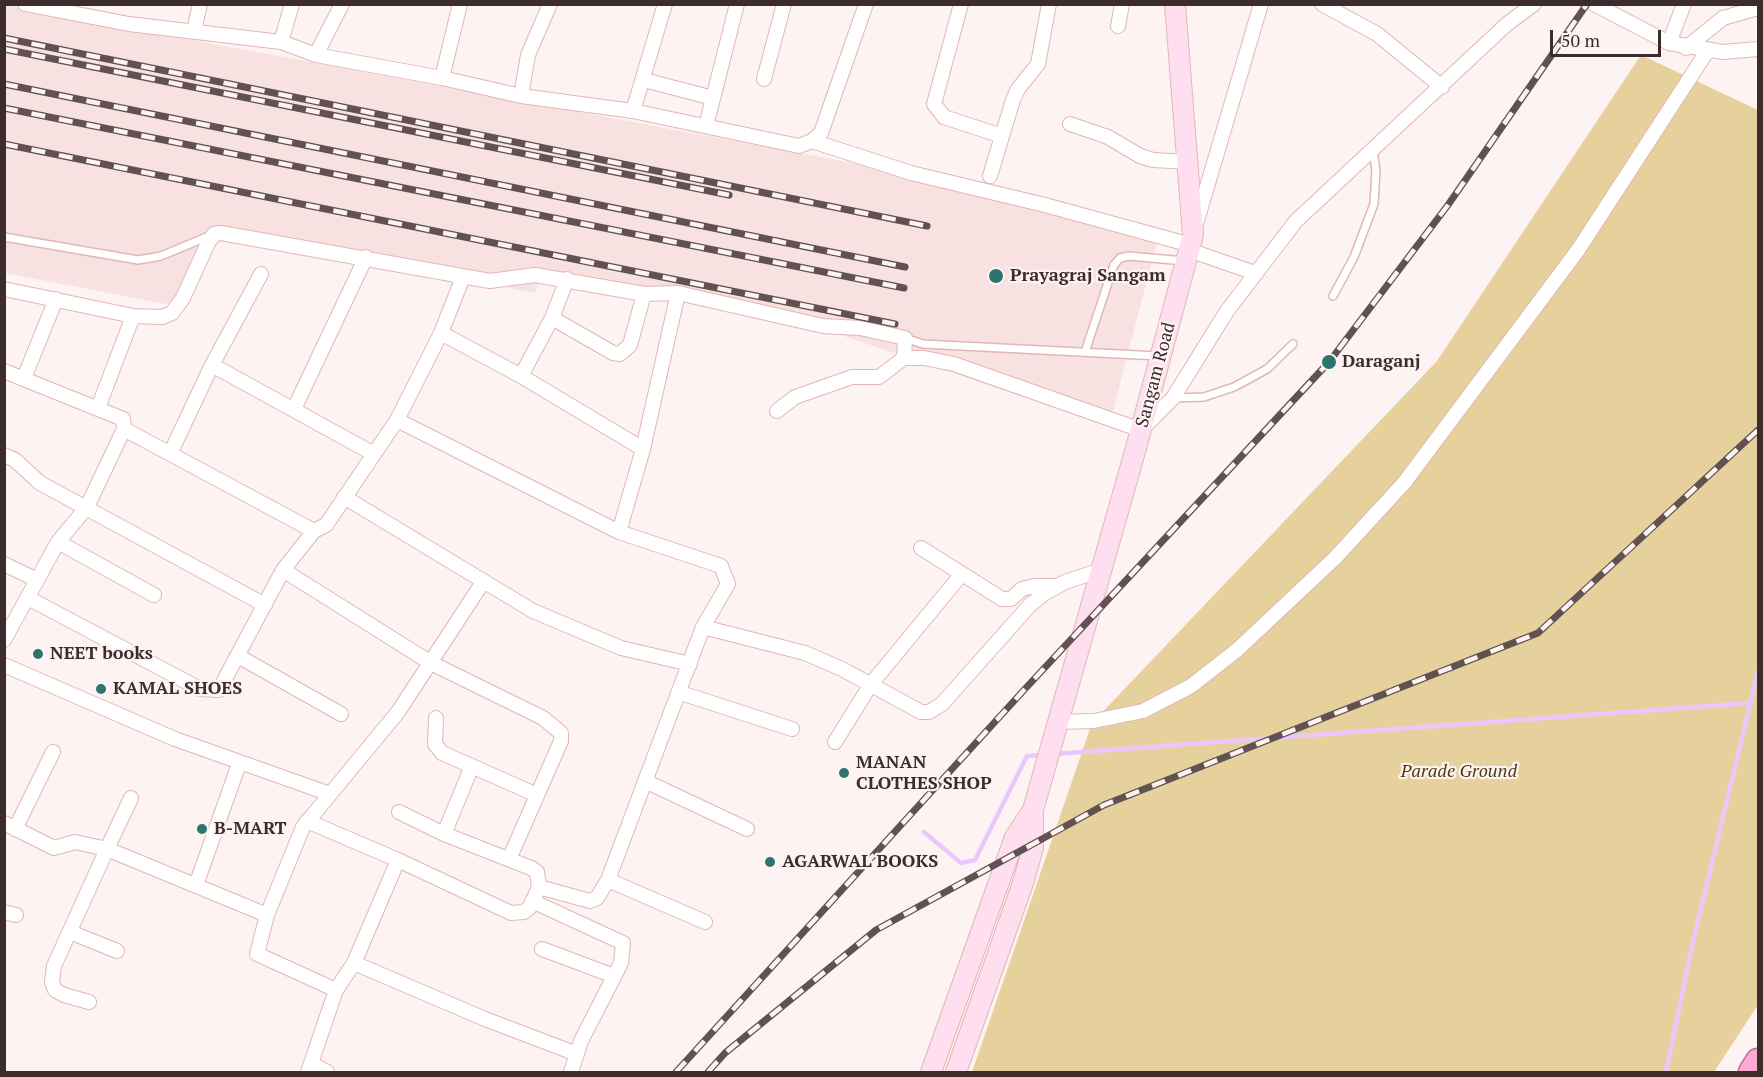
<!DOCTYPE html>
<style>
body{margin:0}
#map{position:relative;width:1763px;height:1077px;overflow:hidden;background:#fcf3f2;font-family:"PT Serif",serif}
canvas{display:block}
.frame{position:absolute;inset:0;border:6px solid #3c2c2b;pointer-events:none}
.scale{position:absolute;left:1550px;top:30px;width:111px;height:27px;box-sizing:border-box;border:3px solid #3c2c2b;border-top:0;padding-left:8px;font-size:18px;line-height:21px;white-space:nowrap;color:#3c2c2b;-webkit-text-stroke:4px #fcf3f2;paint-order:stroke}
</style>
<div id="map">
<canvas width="1763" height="1077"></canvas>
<div class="frame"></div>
<div class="scale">50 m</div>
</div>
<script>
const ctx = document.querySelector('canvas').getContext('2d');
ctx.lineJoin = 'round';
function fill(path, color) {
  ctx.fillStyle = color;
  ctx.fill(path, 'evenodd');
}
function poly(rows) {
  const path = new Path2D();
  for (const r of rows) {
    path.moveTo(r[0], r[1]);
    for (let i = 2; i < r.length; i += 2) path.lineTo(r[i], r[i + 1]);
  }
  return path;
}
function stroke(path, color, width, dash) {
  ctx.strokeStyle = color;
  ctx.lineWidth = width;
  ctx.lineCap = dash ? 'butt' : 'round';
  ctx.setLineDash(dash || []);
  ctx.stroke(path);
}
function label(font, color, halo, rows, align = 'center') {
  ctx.font = font + ' "PT Serif",serif';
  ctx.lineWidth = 4.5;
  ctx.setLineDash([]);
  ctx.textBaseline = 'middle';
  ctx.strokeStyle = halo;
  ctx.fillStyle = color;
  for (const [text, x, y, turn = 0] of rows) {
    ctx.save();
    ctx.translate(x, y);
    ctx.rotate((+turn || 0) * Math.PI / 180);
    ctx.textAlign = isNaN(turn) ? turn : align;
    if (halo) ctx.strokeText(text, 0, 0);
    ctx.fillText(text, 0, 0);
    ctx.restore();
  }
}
fill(poly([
 [4,5,966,184,1160,230,1109,426,835,333,689,301,542,273,535,293,249,237,200,247,176,306,5,273]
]), '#f8e2e1');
fill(poly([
 [1641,55,1758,110,1758,1005,1714,1072,972,1072,1092,723,1437,361]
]), '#e6d19c');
stroke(poly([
 [1054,754,1750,703],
 [924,832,961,863,975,860,1027,756,1043,755],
 [1666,1072,1693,942,1758,671]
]), '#ebc7fc', 4.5);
const service = poly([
 [4,237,138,260,161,256,209,236],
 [1333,296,1354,257,1374,204,1376,170,1373,151],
 [905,338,923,344,1158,356],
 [1085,352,1114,265,1120,258,1129,256,1184,261],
 [1173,398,1204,397,1234,387,1267,369,1293,344]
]);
const minor = poly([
 [25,4,129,24,281,42,316,55,442,78,521,96,633,111,799,146,812,141,821,133,866,4],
 [961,4,934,104,944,117,1002,136],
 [1322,4,1377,34,1442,87],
 [1594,4,1669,43,1723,52,1758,49],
 [1118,26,1122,4],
 [194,31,200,4],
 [281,42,292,4],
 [1669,43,1684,4],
 [1686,48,1723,18,1758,8],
 [316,55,342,4],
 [442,78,460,4],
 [764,79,784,4],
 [644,80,713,98],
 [521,96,528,55,550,4],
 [633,111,665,4],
 [1070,124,1108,137,1140,156,1153,160,1188,162],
 [706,126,737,4],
 [812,141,911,173,1045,205,1191,245],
 [990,176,1013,100,1018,89,1038,64,1049,4],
 [1196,224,1261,4],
 [1189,250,1255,273],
 [4,289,133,316,162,317,172,313,183,298,208,243,214,234,221,233,490,281,535,275,644,294,678,293,823,326,860,328,905,338,904,358],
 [552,318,613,353,620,354,630,345,644,294],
 [441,333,521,376,643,449],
 [212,365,374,454],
 [4,371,123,419,124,429,87,507,58,542,4,640],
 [521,376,552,318,567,279],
 [24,378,56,299],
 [98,408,133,316],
 [294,409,366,257],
 [777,411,795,397,852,377,879,377,904,358,924,358,954,364,1141,430,1173,398,1227,311,1296,221,1507,24,1534,4],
 [397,420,619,532,721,566,728,584,703,627,805,653,842,669,921,712,929,712,942,704,1030,605,1045,593,1065,582,1101,570],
 [124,429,314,531],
 [170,454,212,365,261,274],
 [4,455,15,460,40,483,265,605],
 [344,497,533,611,621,648,690,664],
 [619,532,643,449,678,293],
 [58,542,154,595],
 [921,548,1002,599,1011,599,1022,589,1034,586,1055,586],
 [4,564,37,580],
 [283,570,431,663,543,718,561,733,561,741,510,857],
 [28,598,200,689,219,690,283,570,314,531,326,525,397,420,441,333,463,277],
 [238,656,341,714],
 [4,665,175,739,330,794],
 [681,693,792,729],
 [436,718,435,744,442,753,537,795],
 [1057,722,1094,721,1143,711,1191,686,1237,650,1335,558,1404,483,1578,250,1708,50],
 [835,742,871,684,961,575],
 [645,781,747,829],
 [399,812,444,834,531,868,537,872,539,887],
 [307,821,398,860],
 [4,823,54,848,75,842,107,849,131,798],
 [15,829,53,752],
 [444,834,472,766],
 [608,880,705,922],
 [196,885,239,764],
 [532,901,623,943,621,963,581,1041,571,1072],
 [4,912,16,915],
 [70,932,117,951],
 [542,949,614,976],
 [354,963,485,1019,577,1054],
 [336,990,257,954,267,915,303,827,398,712,483,582],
 [89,1002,64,995,55,990,52,982,54,966,107,849,267,915],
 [312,1064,327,1072],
 [308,1072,336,990,354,963,398,860,511,913,524,912,530,907,539,887,590,901,597,898,608,880,703,627]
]);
const secondary = poly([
 [931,1072,1015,837,1033,810],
 [956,1072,1023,883,1033,848,1033,810,1136,448,1193,235,1175,4]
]);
const trunk = poly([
 [1751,1072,1758,1061]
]);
stroke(service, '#e1b7b5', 10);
stroke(minor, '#e1b7b5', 16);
stroke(secondary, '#e1b7b5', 22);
stroke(trunk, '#bb6e93', 27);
stroke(service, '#fff', 7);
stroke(minor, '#fff', 14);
stroke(secondary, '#ffdeef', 20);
stroke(trunk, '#ffa8d6', 24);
const rail = poly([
 [4,38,927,226],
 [4,49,729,195],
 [4,84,905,267],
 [4,108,904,288],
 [4,144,895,324],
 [676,1072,1024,690,1329,362,1448,205,1587,4],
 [708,1072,725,1053,876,930,1104,805,1538,633,1758,430]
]);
stroke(rail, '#615251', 7);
stroke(rail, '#fcf3f2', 4.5, [14]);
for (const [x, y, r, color] of [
 [996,276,8,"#2b746f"],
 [1329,362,8,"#2b746f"],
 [38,654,6,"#2b746f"],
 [101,689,6,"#2b746f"],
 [844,773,6,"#2b746f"],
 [202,829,6,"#2b746f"],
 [770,862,6,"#2b746f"]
]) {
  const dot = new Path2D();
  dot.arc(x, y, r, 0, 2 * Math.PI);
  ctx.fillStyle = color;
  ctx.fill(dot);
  stroke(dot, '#fcf3f2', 2);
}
label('bold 18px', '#3c2c2b', '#fcf3f2', [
 ["Prayagraj Sangam",1010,276],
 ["Daraganj",1342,362],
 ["NEET books",50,654],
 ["KAMAL SHOES",113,689],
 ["MANAN",856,763],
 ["CLOTHES SHOP",856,784],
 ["B-MART",214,829],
 ["AGARWAL BOOKS",782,862]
], 'left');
label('18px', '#3c2c2b', '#fcf3f2', [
 ["Sangam Road",1156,375,-75]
]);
label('italic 18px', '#4d3c0d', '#fcf3f2', [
 ["Parade Ground",1459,772]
]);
</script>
